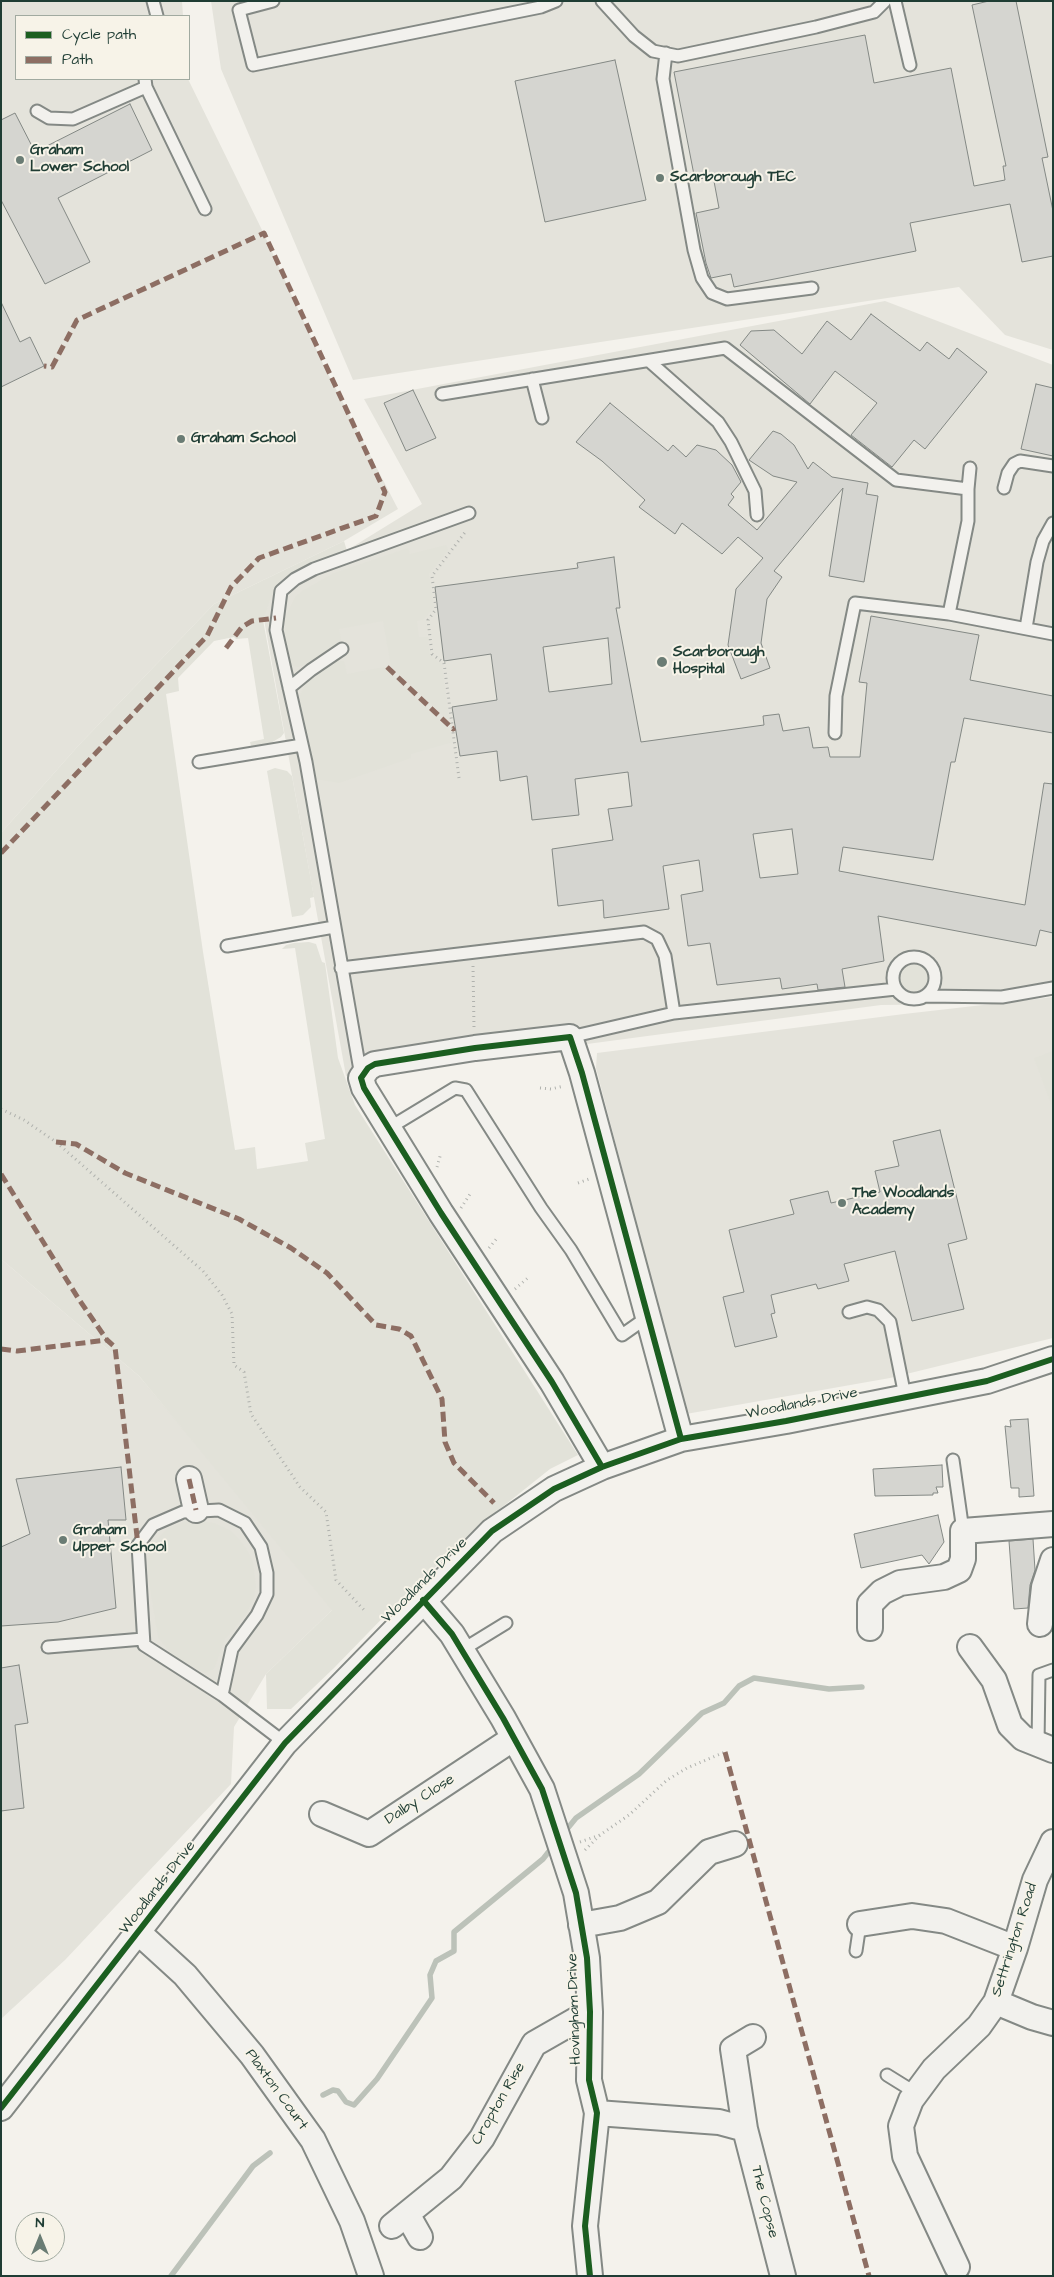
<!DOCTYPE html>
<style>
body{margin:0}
#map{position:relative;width:1054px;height:2277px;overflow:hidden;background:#f4f2ec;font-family:"Architects Daughter",sans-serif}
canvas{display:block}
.frame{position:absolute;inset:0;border:2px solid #1f3d34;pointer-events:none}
.legend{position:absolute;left:15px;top:15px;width:175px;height:65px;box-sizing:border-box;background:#f7f3e8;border:1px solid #a1aaa0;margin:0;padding:6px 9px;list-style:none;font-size:15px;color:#1f3d34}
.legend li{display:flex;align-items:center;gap:10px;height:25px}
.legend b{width:25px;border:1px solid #a1aaa0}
.north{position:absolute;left:15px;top:2212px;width:50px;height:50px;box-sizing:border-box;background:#f7f3e8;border:1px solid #a1aaa0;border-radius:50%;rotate:0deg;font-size:14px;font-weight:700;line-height:20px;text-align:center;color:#1f3d34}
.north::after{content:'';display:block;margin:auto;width:18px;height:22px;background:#6a7c74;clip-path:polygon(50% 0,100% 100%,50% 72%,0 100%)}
</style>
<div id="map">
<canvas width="1054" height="2277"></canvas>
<div class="frame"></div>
<ul class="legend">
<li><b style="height:6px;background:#1b5e20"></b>Cycle path</li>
<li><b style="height:6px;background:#8d6e63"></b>Path</li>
</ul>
<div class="north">N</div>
</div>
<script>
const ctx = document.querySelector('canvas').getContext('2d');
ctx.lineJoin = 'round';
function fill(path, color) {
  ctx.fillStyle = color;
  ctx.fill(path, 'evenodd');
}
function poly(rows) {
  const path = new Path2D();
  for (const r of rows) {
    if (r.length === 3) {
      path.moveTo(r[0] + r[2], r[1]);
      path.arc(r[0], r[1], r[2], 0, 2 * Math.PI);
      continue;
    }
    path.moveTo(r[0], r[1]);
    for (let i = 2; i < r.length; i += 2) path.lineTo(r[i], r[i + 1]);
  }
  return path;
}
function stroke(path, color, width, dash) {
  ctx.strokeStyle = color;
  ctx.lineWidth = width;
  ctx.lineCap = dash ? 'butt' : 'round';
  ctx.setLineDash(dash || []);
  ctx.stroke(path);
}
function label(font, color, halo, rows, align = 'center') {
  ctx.font = font + ' "Architects Daughter",sans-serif';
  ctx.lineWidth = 4;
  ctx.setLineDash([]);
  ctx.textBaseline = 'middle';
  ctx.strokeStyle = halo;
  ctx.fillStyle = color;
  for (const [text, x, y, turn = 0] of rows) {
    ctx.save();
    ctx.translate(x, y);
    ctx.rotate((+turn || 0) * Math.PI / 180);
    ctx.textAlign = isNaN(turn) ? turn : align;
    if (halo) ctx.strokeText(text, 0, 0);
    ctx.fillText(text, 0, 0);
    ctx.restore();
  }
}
fill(poly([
 [1,1,182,1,183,16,16,16,16,79,188,79,262,230,325,368,398,509,344,541,214,604,78,746,1,833],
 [211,1,1053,1,1053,350,1005,335,959,287,353,380,221,69],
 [885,301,1053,365,1053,994,970,1004,881,1005,346,1076,258,586,281,591,422,504,364,399],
 [1053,997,1053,1338,890,1378,686,1414,596,1068,597,1053,904,1014],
 [1,1259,139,1376,283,1547,333,1609,266,1674,234,1727,231,1784,65,1960,1,2019]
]), '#e4e3db');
fill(poly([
 [344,541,347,551,303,568,286,580,271,597,266,611,263,620,284,733,281,737,269,744,251,746,250,742,264,739,248,638,236,639,234,637,214,641,178,678,179,691,166,694,203,952,235,1150,255,1147,257,1169,308,1161,305,1143,325,1139,295,948,282,949,286,945,294,943,309,942,316,944,322,962,325,963,338,1058,355,1105,578,1455,550,1469,486,1520,402,1598,334,1668,291,1709,267,1709,266,1674,332,1610,139,1376,1,1259,1,833,78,746,214,604],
 [446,545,448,550,429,574,434,607,423,620,417,621,419,637,428,637,430,656,442,664,450,722,391,666,383,621,339,629,341,640,308,664,298,667,292,666,288,663,284,639,286,615,295,597,304,590,334,573,408,548,410,554],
 [338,661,344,661,347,674,384,667,451,732,453,742,411,754,411,758,339,783,316,779,299,697,309,678,330,663],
 [275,768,287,771,292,776,314,897,310,898,311,907,303,915,292,917,267,771],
 [915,979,16],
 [1053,1051,1053,1109,1034,1058],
 [198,1521,214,1523,229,1530,238,1538,247,1550,253,1562,256,1587,253,1600,246,1614,225,1639,214,1669,205,1673,174,1657,158,1637,148,1576,148,1559,152,1547,159,1537,169,1528,184,1522]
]), '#e2e2d9');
stroke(poly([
 [563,1834,576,1818,639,1774,702,1713,724,1703,739,1686,754,1678,829,1689,862,1687],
 [323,2095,333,2090,338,2091,346,2102,354,2105,377,2079,432,1998,430,1975,436,1961,454,1951,454,1932,543,1859,554,1845],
 [171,2276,253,2166,270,2153]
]), '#bcc2b9', 5.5);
const building = poly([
 [989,1,1016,1,1048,157,1042,158,1053,211,1053,256,1022,262,1010,204,910,223,916,251,734,287,731,274,711,278,706,263,696,213,719,208,713,176,695,180,674,72,865,35,874,83,951,68,974,186,1005,180,1003,166,1006,166,972,5,989,1],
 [615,60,646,200,545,222,515,81,615,60],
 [130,104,152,150,58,198,90,262,45,284,1,200,1,120,15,113,35,152,130,104],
 [1,302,20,342,30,337,44,366,1,387,1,302],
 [871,314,920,351,927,342,949,359,957,348,987,372,925,449,914,440,892,467,851,435,877,403,835,371,810,404,740,345,751,331,774,330,802,354,827,321,851,340,871,314],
 [1036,384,1053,388,1053,456,1021,449,1036,384],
 [413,390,436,438,406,451,384,403,413,390],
 [610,403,668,451,673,445,686,457,697,445,716,450,732,465,741,482,731,494,734,497,728,505,757,530,797,482,773,476,749,460,773,431,781,434,794,445,808,469,813,462,832,477,868,483,866,494,878,496,864,582,829,576,843,488,774,571,782,577,767,599,761,643,770,668,741,679,728,645,736,589,763,558,738,537,722,554,682,523,675,534,639,507,645,500,602,461,576,442,610,403],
 [614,557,620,608,616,608,641,742,764,725,763,716,779,714,783,731,809,727,813,748,828,747,830,757,860,757,867,683,859,682,871,616,979,635,970,680,1053,696,1053,733,964,718,955,762,951,762,933,860,843,847,839,871,1025,905,1044,783,1053,784,1053,933,1040,930,1036,946,878,916,884,961,842,969,845,987,818,990,817,984,782,989,780,978,717,985,710,943,688,946,681,895,703,891,699,860,663,866,669,909,604,918,603,900,558,906,552,849,613,840,608,809,632,806,628,772,575,779,579,815,532,820,527,776,500,781,497,751,460,756,452,707,497,700,491,654,444,661,435,587,578,568,577,563,614,557],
 [608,638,612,684,549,692,543,647,608,638],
 [792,829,798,874,760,878,753,834,792,829],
 [940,1130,967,1239,948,1244,964,1309,912,1321,895,1251,844,1264,849,1281,818,1289,816,1284,771,1295,775,1313,771,1314,777,1337,735,1347,723,1297,744,1292,729,1230,794,1214,790,1200,828,1191,831,1203,880,1192,875,1171,899,1166,893,1141,940,1130],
 [1028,1419,1034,1496,1019,1497,1019,1488,1011,1488,1005,1426,1011,1427,1010,1420,1028,1419],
 [942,1465,943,1487,936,1487,938,1493,933,1493,933,1495,875,1496,873,1469,942,1465],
 [121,1467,126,1520,108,1520,116,1608,58,1622,1,1626,1,1547,30,1534,16,1479,121,1467],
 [938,1515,944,1542,929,1564,922,1555,861,1568,854,1534,938,1515],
 [1033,1539,1035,1570,1030,1585,1028,1608,1014,1609,1009,1541,1033,1539],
 [19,1665,28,1723,15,1725,24,1808,1,1811,1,1668,19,1665]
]);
fill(building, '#d5d5d0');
stroke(building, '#848985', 1);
const lane = poly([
 [153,1,157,16],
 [273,1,239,10,253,65,541,7,556,1],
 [602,1,634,36,653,51,678,56,816,27,874,12,885,1],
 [895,1,910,65],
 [666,53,663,79,694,250,702,278,712,293,727,299,812,288],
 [145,79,146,87,205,209],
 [37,111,49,118,73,119,146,87],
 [649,361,718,422,731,442,755,491,757,515],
 [532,379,542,418],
 [442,394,725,348,896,480,968,489,968,521,949,614],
 [1004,488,1008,473,1014,464,1020,461,1053,466],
 [968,489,970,468],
 [1026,628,1037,562,1043,541,1053,523],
 [289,688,311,670,342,649],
 [835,733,836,696,855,603,949,614,1053,634],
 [199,762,302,745],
 [227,946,334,927],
 [914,978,21],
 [341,968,644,932,657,939,665,956,674,1013],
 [926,996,1002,997,1053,988],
 [570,1037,674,1013,896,989],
 [361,1076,306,762,276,630,281,591,295,579,314,569,469,513],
 [389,1128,455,1088,466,1090,541,1208,571,1250,622,1335,649,1316],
 [849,1312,867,1307,878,1310,890,1322,905,1396],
 [953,1460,963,1531],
 [48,1647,143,1639],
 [462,1650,506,1623],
 [222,1695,232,1649,257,1615,267,1594,267,1573,261,1547,245,1523,219,1510,183,1512,153,1525,138,1545,144,1645,222,1695,285,1743],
 [1038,1745,1039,1675,1053,1670],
 [856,1951,860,1924],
 [887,2075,916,2093]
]);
const street = poly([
 [602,1467,552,1382,441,1213,364,1088,361,1078,368,1068,375,1064,475,1048,570,1037,582,1073,681,1439],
 [189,1479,196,1510],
 [423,1600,452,1634,503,1718,542,1789,576,1893,587,1958,590,2012,589,2080,597,2113,585,2226,590,2276],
 [1040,1624,1044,1587,1053,1560],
 [870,1628,870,1604,882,1592,900,1583,944,1577,959,1570,963,1559,963,1531,1053,1524],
 [970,1647,994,1680,1010,1725,1023,1738,1053,1750],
 [322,1814,369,1834,514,1738],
 [860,1924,912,1916,946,1921,1015,1948],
 [581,1925,620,1918,658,1902,709,1852,735,1844],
 [139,1933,185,1975,252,2055,313,2140,352,2221,371,2276],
 [996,2002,1032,2017,1053,2023],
 [1,2108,285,1743,492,1531,554,1489,602,1467,681,1439,786,1421,987,1381,1053,1359],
 [597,2113,719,2122,745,2129,783,2276],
 [745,2129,733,2049,753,2037],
 [407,2214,420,2237],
 [392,2226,451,2178,482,2138,534,2044,590,2012],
 [957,2267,905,2156,901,2126,911,2100,934,2069,979,2026,996,2002,1015,1948,1035,1880,1053,1842]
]);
stroke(lane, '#848985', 15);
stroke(street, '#848985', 28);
stroke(poly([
 [459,778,444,663,432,654,428,620,436,609,432,576,466,531],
 [473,966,474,1028],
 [540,1088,551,1089,564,1086],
 [1,1109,24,1120,56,1142,203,1271,222,1295,232,1314,234,1365,244,1372,251,1414,300,1487,326,1512,336,1580,364,1610],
 [437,1167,441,1153],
 [578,1183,589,1179],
 [461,1208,470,1194],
 [489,1248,498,1237],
 [515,1289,530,1276],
 [580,1842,600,1835,629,1815,667,1780,687,1768,725,1752],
 [585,1850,600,1835]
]), '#b0b2ae', 3, [1, 4]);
stroke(lane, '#f2f1ed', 11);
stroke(street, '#f2f1ed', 24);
stroke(poly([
 [226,648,242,627,252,621,276,618],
 [387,667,453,729,455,728],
 [1,853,207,636,231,587,259,558,376,516,385,492,264,233,77,320,52,367,44,366],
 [56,1142,76,1144,125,1173,239,1219,291,1248,327,1273,376,1325,399,1329,411,1336,442,1399,445,1442,454,1463,494,1503],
 [1,1174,78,1298,107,1340,115,1347,138,1545],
 [1,1349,17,1351,107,1340],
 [189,1479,196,1510],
 [725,1752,869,2276]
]), '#8d6e63', 5, [10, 5]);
stroke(poly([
 [602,1467,552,1382,441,1213,364,1088,361,1078,368,1068,375,1064,475,1048,570,1037,582,1073,681,1439],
 [423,1600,452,1634,503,1718,542,1789,576,1893,587,1958,590,2012,589,2080,597,2113,585,2226,590,2276],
 [1,2108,285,1743,492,1531,554,1489,602,1467,681,1439,786,1421,987,1381,1053,1359]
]), '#1b5e20', 6);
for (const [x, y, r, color] of [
 [20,160,5,"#6a7c74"],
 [660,178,5,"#6a7c74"],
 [181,439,5,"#6a7c74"],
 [662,662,6,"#6a7c74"],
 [842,1203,5,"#6a7c74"],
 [63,1540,5,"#6a7c74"]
]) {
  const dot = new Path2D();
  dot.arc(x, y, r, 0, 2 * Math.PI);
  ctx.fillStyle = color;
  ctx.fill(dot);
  stroke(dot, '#f7f3e8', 2);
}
label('bold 15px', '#1f3d34', '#f7f3e8', [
 ["Graham",30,151],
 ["Lower School",30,168],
 ["Scarborough TEC",670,178],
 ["Graham School",191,439],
 ["Scarborough",673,653],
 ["Hospital",673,670],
 ["The Woodlands",852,1194],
 ["Academy",852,1211],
 ["Graham",73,1531],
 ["Upper School",73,1548]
], 'left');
label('15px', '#1f3d34', '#f7f3e8', [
 ["Woodlands Drive",802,1404,-11],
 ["Woodlands Drive",425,1581,-45],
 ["Dalby Close",420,1800,-33],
 ["Woodlands Drive",158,1888,-52],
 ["Settrington Road",1015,1940,-72],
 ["Hovingham Drive",575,2009,-92],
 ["Plaxton Court",276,2090,54],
 ["Cropton Rise",499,2104,-60],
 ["The Copse",764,2202,76]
]);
</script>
